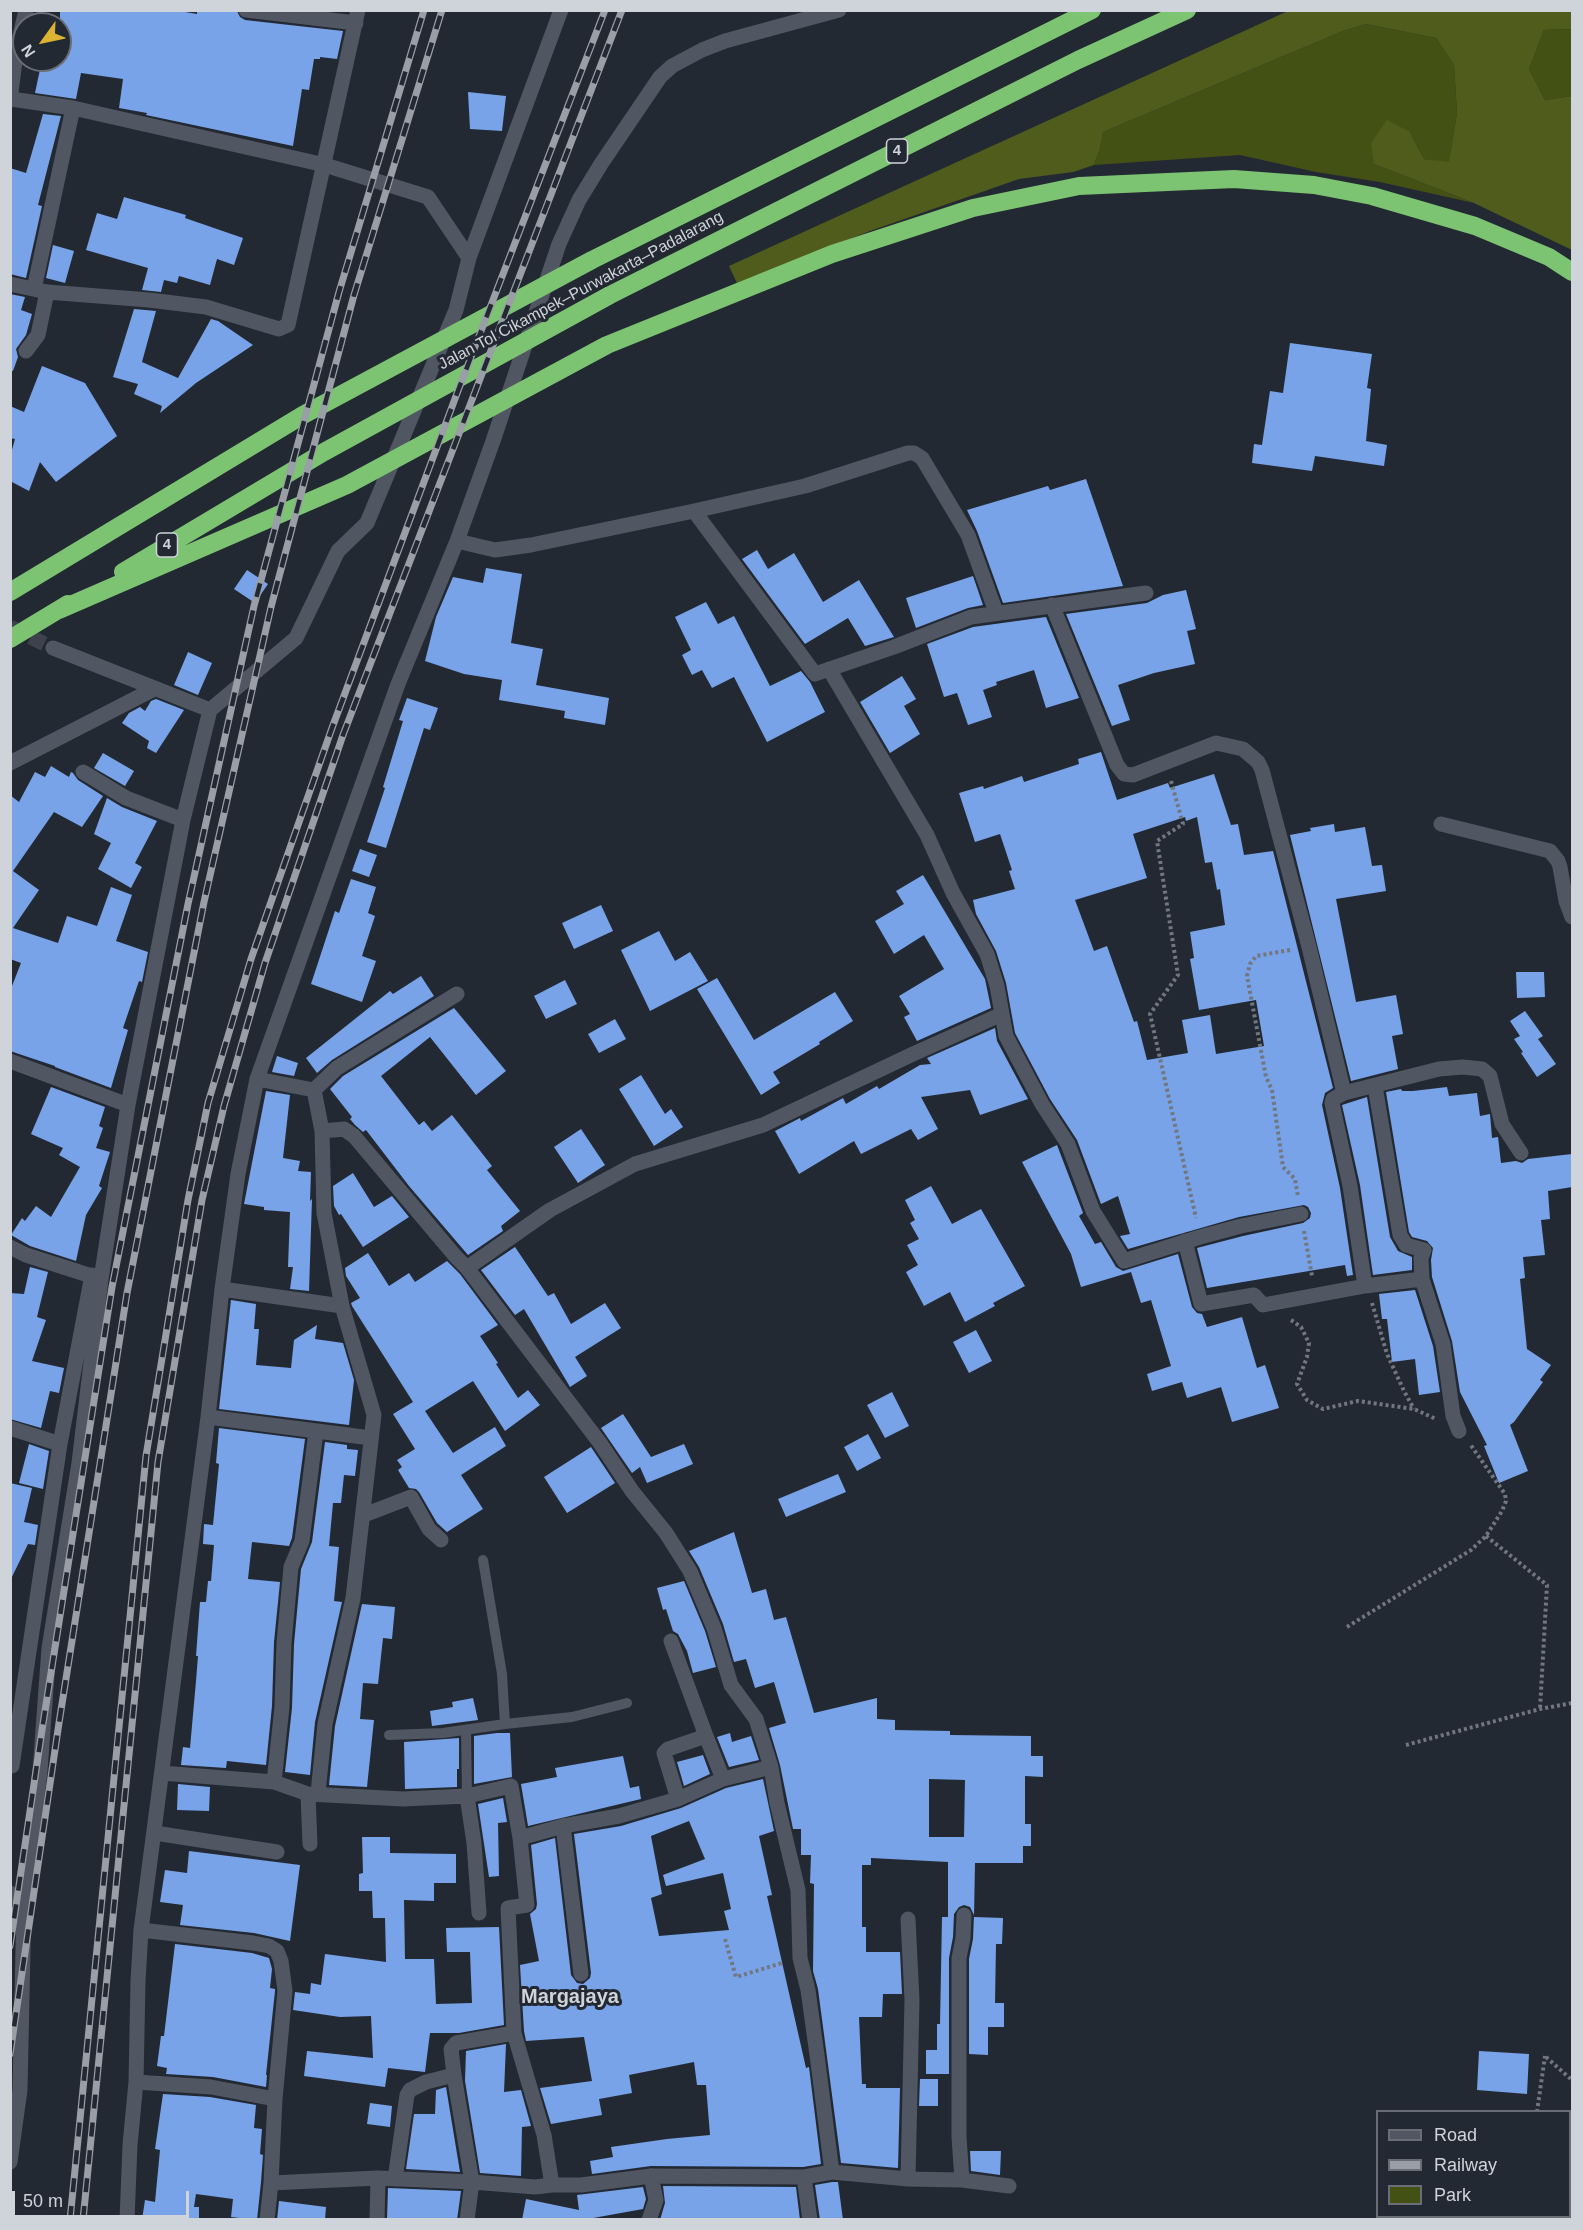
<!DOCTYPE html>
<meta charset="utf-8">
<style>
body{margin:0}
#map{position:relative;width:1583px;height:2230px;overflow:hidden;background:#232933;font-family:Arial,sans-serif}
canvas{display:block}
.frame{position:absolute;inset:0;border:12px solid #cfd3da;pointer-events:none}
.legend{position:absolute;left:1376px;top:2110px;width:195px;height:108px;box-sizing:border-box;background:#232933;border:2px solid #686d76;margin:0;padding:8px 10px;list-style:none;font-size:18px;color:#cfd3da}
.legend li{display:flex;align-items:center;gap:12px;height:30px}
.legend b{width:30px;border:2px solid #686d76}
.north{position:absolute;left:12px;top:12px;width:60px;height:60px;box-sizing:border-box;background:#232933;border:2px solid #686d76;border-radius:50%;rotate:237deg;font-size:16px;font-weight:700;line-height:24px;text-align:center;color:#cfd3da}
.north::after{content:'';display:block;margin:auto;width:21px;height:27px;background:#dcb233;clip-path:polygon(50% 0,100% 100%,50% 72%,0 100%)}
.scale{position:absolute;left:12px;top:2191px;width:177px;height:27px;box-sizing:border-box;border:3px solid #cfd3da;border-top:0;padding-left:8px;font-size:18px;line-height:21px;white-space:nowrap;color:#cfd3da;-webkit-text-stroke:4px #232933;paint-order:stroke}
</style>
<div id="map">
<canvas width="1583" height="2230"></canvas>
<div class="frame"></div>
<ul class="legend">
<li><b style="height:8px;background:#505762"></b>Road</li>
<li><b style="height:8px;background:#9a9ea6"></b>Railway</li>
<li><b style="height:16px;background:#445114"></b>Park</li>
</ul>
<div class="north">N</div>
<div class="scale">50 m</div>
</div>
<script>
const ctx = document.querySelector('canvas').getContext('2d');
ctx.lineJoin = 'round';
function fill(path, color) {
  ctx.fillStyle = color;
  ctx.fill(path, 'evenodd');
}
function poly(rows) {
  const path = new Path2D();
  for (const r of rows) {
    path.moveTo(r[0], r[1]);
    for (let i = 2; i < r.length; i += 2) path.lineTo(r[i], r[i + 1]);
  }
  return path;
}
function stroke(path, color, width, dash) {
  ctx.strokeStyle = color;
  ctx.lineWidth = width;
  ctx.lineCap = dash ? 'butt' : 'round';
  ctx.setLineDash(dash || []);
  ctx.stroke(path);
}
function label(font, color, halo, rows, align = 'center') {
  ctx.font = font + ' Arial,sans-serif';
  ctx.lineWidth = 6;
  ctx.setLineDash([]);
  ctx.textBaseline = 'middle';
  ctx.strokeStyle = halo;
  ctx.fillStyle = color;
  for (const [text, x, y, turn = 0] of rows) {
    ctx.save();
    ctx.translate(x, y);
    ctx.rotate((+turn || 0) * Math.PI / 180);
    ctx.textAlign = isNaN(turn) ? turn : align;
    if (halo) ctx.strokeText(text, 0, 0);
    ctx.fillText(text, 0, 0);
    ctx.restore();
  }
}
fill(poly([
 [1366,24,1436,38,1454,65,1457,113,1449,163,1424,159,1410,132,1374,164,1474,203,1380,182,1316,172,1240,155,1094,165,1100,149,1103,132,1343,31],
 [1572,29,1572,96,1545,100,1529,69,1544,30]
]), '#445114');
fill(poly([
 [1288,11,1572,11,1572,29,1544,30,1529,69,1545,100,1572,96,1572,250,1474,203,1374,164,1371,143,1387,120,1410,132,1424,159,1449,162,1457,113,1454,65,1436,38,1366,24,1343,31,1103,132,1100,149,1094,165,1073,172,1019,179,870,231,737,283,729,266]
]), '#4f5c1c');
fill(poly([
 [60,10,173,10,197,14,197,10,231,10,237,11,240,17,245,20,343,31,337,59,320,57,320,59,314,59,309,90,302,89,293,146,146,115,147,113,119,108,123,79,81,73,76,99,35,93,42,60,60,60],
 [468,92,506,96,502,131,470,129],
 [43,114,61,116,38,205,42,206,26,278,10,274,10,168,26,173],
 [124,197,186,215,185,218,243,238,234,265,217,259,210,285,179,276,177,283,164,280,161,292,142,290,148,268,86,250,97,213,117,219],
 [53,245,74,251,65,283,46,278],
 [10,294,25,297,21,310,32,314,26,335,16,349,18,357,13,371,10,370],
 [134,309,156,311,142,362,178,378,211,319,218,321,253,345,196,383,160,413,162,406,134,394,138,384,113,377],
 [1290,343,1372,354,1367,388,1371,389,1366,441,1387,445,1384,466,1315,456,1312,471,1252,463,1254,444,1262,445,1270,391,1283,393],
 [42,366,85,383,117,436,56,482,40,462,29,491,10,481,10,457,15,439,10,438,10,406,24,412],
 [1086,479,1123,586,1003,603,977,531,967,510,1048,486,1050,490],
 [757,550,768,569,794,553,823,602,859,580,894,637,865,646,848,618,805,644,742,559],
 [486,568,522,574,511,643,543,649,536,685,609,698,605,725,564,718,565,711,499,700,502,680,464,674,425,661,436,617,453,577,483,583],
 [247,570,268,584,255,603,234,589],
 [973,576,983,605,968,608,916,628,906,598],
 [1186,590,1196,629,1187,631,1195,664,1154,673,1118,685,1130,720,1112,726,1066,614,1147,603,1163,595],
 [706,602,718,624,734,616,770,686,801,671,810,682,825,712,767,742,734,677,712,688,702,670,692,675,682,655,691,650,675,617],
 [1046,617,1079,698,1046,708,1034,670,996,682,997,685,983,690,992,717,968,725,957,693,944,697,927,644,973,627],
 [188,652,212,663,198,695,174,685],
 [902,676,916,699,904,706,920,734,890,753,860,702],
 [407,698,438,708,430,730,424,728,386,848,367,842,385,788,383,787,403,721,399,720],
 [156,699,184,710,156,753,147,748,149,741,122,723,129,713,140,707,145,711,151,701],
 [1101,752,1117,800,1168,783,1170,788,1214,774,1231,825,1238,824,1244,855,1273,851,1333,1088,1325,1093,1322,1105,1340,1188,1353,1275,1347,1276,1345,1265,1207,1288,1197,1248,1243,1236,1303,1223,1310,1218,1311,1213,1308,1207,1304,1205,1239,1217,1128,1249,1120,1236,1130,1234,1118,1196,1101,1204,1077,1140,1050,1099,1015,1033,1006,983,996,951,976,914,973,900,1015,889,1009,871,1012,870,1000,834,975,842,959,793,983,786,984,789,1022,776,1024,782,1079,764,1078,759],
 [1185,817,1186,821,1197,817,1205,863,1212,862,1217,890,1220,889,1225,925,1190,932,1194,958,1190,959,1199,1010,1256,1000,1264,1046,1216,1054,1210,1015,1182,1020,1188,1053,1147,1060,1137,1021,1134,1022,1107,946,1094,951,1075,900,1147,878,1133,834],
 [103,753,134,771,125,786,94,768],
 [51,766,69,777,71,772,73,773,78,780,103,796,82,827,54,812,13,871,39,890,13,928,58,943,67,916,97,926,111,887,132,895,116,941,148,952,142,982,139,981,123,1028,128,1030,111,1088,55,1067,55,1066,10,1051,10,991,21,963,10,959,10,795,19,802,35,772,45,777],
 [107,798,122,807,157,821,135,863,142,867,131,888,98,869,111,843,94,834],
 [1334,824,1335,832,1365,827,1372,866,1382,865,1386,891,1336,899,1356,1002,1396,995,1403,1034,1392,1036,1398,1069,1351,1081,1290,835,1311,831,1310,828],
 [360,849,377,855,369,877,352,871],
 [923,875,985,979,991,1008,917,1041,904,1017,910,1014,899,996,944,969,924,935,894,954,875,921,904,904,896,891],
 [351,879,376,887,368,913,375,916,362,956,376,961,362,1002,311,984,335,911,339,913],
 [601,905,613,931,574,949,562,923],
 [659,931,675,961,690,952,708,981,650,1011,621,950],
 [1516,972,1544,972,1545,997,1517,998],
 [421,976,434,996,332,1060,317,1073,306,1058,390,991,393,994],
 [717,978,754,1040,835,992,853,1021,819,1042,820,1044,773,1072,780,1083,761,1095,697,989],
 [565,980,577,1004,546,1019,534,996],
 [454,1008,506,1071,476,1095,430,1037,381,1076,419,1125,424,1121,432,1131,452,1115,492,1166,487,1170,520,1211,501,1226,503,1231,468,1255,409,1186,366,1130,363,1132,355,1125,350,1119,352,1117,330,1089,343,1076],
 [1525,1011,1543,1036,1538,1039,1556,1064,1537,1077,1521,1053,1523,1052,1514,1039,1520,1036,1510,1021],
 [615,1019,626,1039,599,1053,588,1034],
 [995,1028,997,1041,1028,1099,980,1115,970,1090,921,1097,938,1129,918,1140,911,1129,861,1154,854,1141,799,1174,775,1131,800,1118,801,1121,843,1098,846,1104,877,1086,879,1089,920,1065,931,1064,927,1058],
 [277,1056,298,1063,294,1076,272,1072],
 [641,1075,665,1114,671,1109,683,1127,654,1146,619,1089],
 [51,1087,105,1107,99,1126,103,1128,96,1148,110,1152,99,1186,102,1188,86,1215,76,1261,30,1246,11,1235,22,1218,25,1221,36,1206,51,1217,80,1167,59,1155,63,1148,31,1134],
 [1447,1087,1449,1096,1477,1093,1480,1116,1490,1114,1492,1138,1498,1137,1501,1163,1516,1161,1522,1163,1528,1159,1572,1154,1572,1187,1548,1191,1550,1219,1541,1220,1545,1255,1523,1257,1525,1278,1520,1279,1527,1349,1551,1365,1540,1380,1543,1382,1514,1422,1510,1425,1528,1471,1499,1483,1484,1446,1487,1445,1460,1392,1452,1341,1432,1277,1431,1260,1433,1248,1427,1241,1412,1237,1409,1232,1386,1092,1401,1089,1402,1091,1413,1091],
 [266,1091,290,1095,283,1158,300,1161,298,1171,311,1172,310,1201,312,1199,309,1291,290,1289,293,1267,288,1267,290,1212,264,1210,264,1207,244,1204],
 [1367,1097,1390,1237,1398,1251,1412,1257,1412,1270,1373,1275,1360,1185,1342,1105],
 [581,1129,605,1165,578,1183,554,1147],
 [1057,1145,1083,1213,1079,1216,1095,1244,1101,1242,1116,1267,1123,1271,1178,1254,1192,1307,1197,1313,1202,1314,1207,1327,1242,1317,1257,1368,1265,1365,1279,1408,1232,1422,1221,1387,1187,1398,1182,1382,1152,1391,1147,1374,1171,1366,1151,1300,1141,1303,1131,1272,1081,1287,1071,1254,1022,1162],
 [353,1173,374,1207,392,1196,409,1217,363,1247,341,1214,339,1215,334,1206,333,1186],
 [931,1186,952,1224,981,1209,1025,1286,993,1303,995,1306,965,1322,950,1292,924,1306,906,1272,918,1265,907,1245,919,1239,910,1223,915,1220,905,1200],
 [515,1247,548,1296,554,1293,571,1324,605,1303,621,1328,575,1357,587,1376,570,1387,524,1309,515,1315,481,1270],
 [368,1253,389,1286,409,1273,415,1282,447,1261,460,1274,498,1325,480,1336,498,1363,496,1364,518,1398,528,1390,540,1405,505,1431,473,1381,425,1411,453,1453,495,1427,506,1446,461,1475,483,1509,447,1532,437,1523,419,1492,416,1489,409,1488,398,1470,402,1467,397,1460,415,1449,393,1414,413,1402,352,1306,351,1303,360,1298,346,1276,345,1268],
 [30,1267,48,1272,37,1317,46,1320,32,1361,64,1368,59,1393,50,1391,41,1428,10,1419,10,1293,24,1294],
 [1415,1290,1433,1346,1440,1392,1419,1395,1415,1359,1392,1362,1387,1319,1382,1319,1379,1294],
 [231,1300,256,1304,254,1329,259,1329,256,1365,291,1368,294,1340,317,1325,315,1339,343,1343,354,1380,349,1425,219,1409],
 [976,1330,992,1361,969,1373,953,1342],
 [892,1392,909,1426,885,1438,867,1405],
 [623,1414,651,1457,684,1444,693,1464,647,1483,640,1467,632,1473,601,1428],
 [219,1428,305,1439,292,1538,289,1546,252,1542,248,1579,280,1582,274,1642,272,1706,266,1765,227,1761,226,1768,181,1765,183,1747,190,1748,196,1681,198,1656,196,1656,200,1602,206,1602,208,1581,211,1581,214,1545,203,1544,204,1524,213,1525,219,1464,216,1463],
 [868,1434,881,1458,857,1471,844,1447],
 [325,1442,347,1445,347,1449,358,1450,355,1476,344,1475,341,1503,333,1503,329,1546,339,1547,334,1601,342,1602,315,1722,310,1775,285,1772,292,1708,294,1644,301,1569,312,1542],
 [29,1444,49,1451,43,1489,19,1483],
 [591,1447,615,1483,567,1513,544,1477],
 [838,1474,846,1492,786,1517,778,1499],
 [10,1483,32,1488,24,1522,38,1525,35,1545,28,1544,10,1581],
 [734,1532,752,1593,766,1589,774,1620,786,1617,814,1713,877,1698,877,1719,895,1720,895,1730,950,1731,950,1735,1031,1736,1031,1756,1043,1756,1043,1777,1025,1776,1025,1824,1031,1824,1031,1846,1023,1846,1023,1863,975,1863,974,1917,1003,1918,1002,1944,996,1944,995,2003,1004,2003,1004,2027,988,2027,988,2055,969,2054,969,1959,973,1939,974,1915,970,1907,964,1905,959,1907,954,1914,953,1937,949,1958,949,2074,926,2074,926,2050,937,2050,937,2024,940,2024,942,1917,948,1917,948,1862,871,1858,871,1865,862,1865,862,1927,866,1927,866,1952,900,1952,902,1994,883,1994,882,2017,859,2017,862,2084,866,2084,866,2088,900,2088,898,2168,841,2163,818,1989,813,1971,814,1884,810,1883,811,1855,801,1855,801,1829,793,1829,780,1765,769,1728,786,1723,774,1682,755,1688,746,1659,734,1662,723,1624,699,1567,689,1551],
 [929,1779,965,1780,964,1837,929,1837],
 [684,1581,705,1631,716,1667,693,1673,687,1651,678,1634,673,1631,666,1609,663,1610,657,1588],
 [362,1604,395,1607,392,1639,383,1638,378,1684,363,1683,360,1719,374,1720,367,1787,329,1785,335,1726],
 [473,1698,478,1720,432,1726,430,1711,453,1707,452,1702],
 [497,1733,510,1733,512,1777,474,1784,474,1736],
 [730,1733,732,1742,751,1736,759,1760,729,1767,717,1737],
 [459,1738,459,1769,457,1769,457,1787,405,1789,404,1742],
 [703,1755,710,1774,684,1786,677,1762],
 [623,1756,630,1788,639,1786,641,1799,528,1826,521,1784,557,1777,555,1768],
 [763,1779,774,1831,759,1836,772,1895,767,1896,806,2068,809,2067,821,2164,803,2167,651,2166,592,2174,590,2161,613,2157,611,2147,667,2139,710,2135,706,2085,697,2085,694,2062,629,2075,632,2093,599,2099,602,2115,551,2124,540,2088,592,2081,584,2037,526,2041,524,2031,520,1965,539,1961,530,1914,536,1909,537,1904,531,1845,555,1838,571,1975,577,1983,583,1984,590,1978,591,1973,574,1834,621,1826,681,1808,726,1788],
 [689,1821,705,1859,663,1875,666,1886,723,1873,731,1909,724,1911,729,1930,659,1936,651,1898,662,1894,651,1836],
 [178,1784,210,1787,209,1811,177,1810],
 [503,1798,507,1822,498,1823,499,1876,489,1877,478,1804],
 [362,1837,390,1837,390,1853,456,1854,456,1883,434,1883,434,1901,404,1900,405,1959,434,1959,436,2004,472,2003,470,1952,447,1952,446,1928,499,1927,504,2025,459,2033,430,2033,425,2072,388,2068,385,2087,304,2076,307,2051,373,2058,371,2016,340,2017,293,2010,295,1992,310,1994,311,1983,321,1985,325,1954,386,1962,385,1918,373,1918,372,1891,359,1891,359,1874,363,1873],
 [189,1851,300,1865,290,1941,254,1933,180,1925,183,1905,160,1902,165,1870,187,1873],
 [175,1944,252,1953,269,1958,272,1969,270,1988,275,1989,275,1991,266,2075,267,2075,266,2087,213,2077,166,2074,167,2068,157,2066,161,2036,164,2036],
 [506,2044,504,2092,521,2090,531,2126,522,2127,521,2176,480,2173,465,2081,466,2051],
 [1479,2051,1529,2054,1527,2094,1477,2090],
 [920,2079,938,2079,938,2106,919,2106],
 [446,2087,460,2172,406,2169,414,2114,435,2114,436,2090],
 [163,2094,210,2097,256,2105,254,2128,262,2129,260,2154,263,2155,261,2182,257,2220,231,2217,233,2199,196,2194,194,2207,199,2207,199,2220,142,2220,145,2200,155,2202,160,2150,155,2149],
 [370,2103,392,2106,390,2127,367,2124],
 [970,2151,1001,2151,1000,2175,971,2171],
 [832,2182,838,2182,843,2220,820,2220,815,2185],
 [663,2186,796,2187,800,2220,660,2220,665,2203],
 [643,2187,646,2199,643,2209,582,2220,522,2220,526,2199,579,2210,577,2195],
 [388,2188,461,2191,457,2220,387,2220],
 [279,2201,326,2207,325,2220,277,2220]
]), '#78a3e8');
stroke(poly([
 [10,627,53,648]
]), '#3d424c', 15, [15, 8]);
stroke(poly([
 [1171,781,1183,824,1157,841,1178,975,1150,1014,1196,1218],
 [1290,950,1256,956,1250,964,1247,976,1266,1077,1272,1090,1283,1167,1295,1179,1298,1197],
 [1304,1231,1312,1276],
 [1372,1303,1387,1354,1404,1391,1414,1409],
 [1291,1320,1301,1327,1309,1343,1307,1357,1297,1384,1307,1400,1323,1409,1358,1401,1414,1409,1436,1419],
 [1486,1536,1547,1585,1540,1709],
 [1347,1627,1471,1550,1486,1536,1502,1511,1506,1501,1505,1494,1470,1444],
 [1406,1745,1540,1709,1572,1703],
 [725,1939,736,1977,782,1963],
 [1546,2057,1572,2080],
 [1537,2112,1545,2056],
 [1522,2220,1522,2216]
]), '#71767f', 4, [3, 3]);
stroke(poly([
 [483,1560,502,1674,505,1724],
 [466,1730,467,1796],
 [389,1735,443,1733,505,1724,572,1717,627,1703]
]), '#505762', 10);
stroke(poly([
 [246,10,356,23],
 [11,99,73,108,325,165,428,197,469,258,561,10],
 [10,100,16,53,26,10],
 [10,284,47,292,149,300,206,307,279,329,288,325,358,10],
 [34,289,73,108],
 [26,351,38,335,47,292],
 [694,511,815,674,894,647,971,617,1146,593],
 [457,541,495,550,531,545,694,511,805,486,908,453,914,453,922,458,968,535,996,612],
 [1052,605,1117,765,1124,774,1133,775,1216,743,1243,749,1258,762,1262,770,1309,947,1344,1093],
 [829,669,927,835,953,893,987,954,997,986,1006,1036,1042,1104,1068,1144,1093,1211,1124,1261,1200,1237,1241,1226,1301,1214],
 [210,710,296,638,338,551,367,523,456,310,469,258],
 [10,763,154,689],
 [83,772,126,798,183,820],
 [1441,824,1550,851,1558,861,1560,867,1566,901,1572,917],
 [10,1061,128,1105],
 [257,1079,314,1090,322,1131,324,1213,342,1306,374,1415,353,1598,325,1724,318,1793],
 [1375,1086,1400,1235,1406,1245,1424,1250,1421,1258,1422,1279,1443,1344,1453,1416,1459,1431],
 [314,1090,337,1068,457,994],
 [322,1131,344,1129,354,1136,456,1257,467,1268,600,1443,632,1491,666,1533,690,1571,714,1628,731,1685,756,1719,771,1767,777,1803,798,1890,800,1958,808,1990,817,2055,832,2172],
 [1185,1241,1201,1304,1254,1295,1263,1305,1365,1286,1422,1279],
 [10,1247,26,1255,101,1279],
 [467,1268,550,1210,635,1164,763,1125,913,1054,1002,1014],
 [1365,1286,1350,1186,1332,1103,1333,1099,1344,1093,1439,1069,1463,1067,1482,1069,1490,1076,1502,1124,1521,1153],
 [222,1289,342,1306],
 [208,1417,371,1438],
 [10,1428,60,1444],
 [364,1515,411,1497,429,1529,441,1540],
 [671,1641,706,1736,668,1749,664,1753,678,1799],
 [706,1736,723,1779],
 [12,1766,60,1444,92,1275],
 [162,1773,274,1782,308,1794,403,1799,467,1796,474,1843,479,1913],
 [274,1782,282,1707,284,1643,291,1567,302,1541,316,1432],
 [308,1794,310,1844],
 [467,1796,511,1786,520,1838,527,1905,508,1908,514,2033],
 [563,1826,581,1974],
 [155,1833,277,1852],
 [520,1838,563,1826,619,1816,678,1799,723,1779,771,1767],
 [10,1893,24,1902],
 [908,1919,912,2000,908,2179],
 [141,1930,253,1943,269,1946,277,1951,281,1961,285,1991,275,2099],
 [136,2082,211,2087,275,2099,271,2183,267,2220],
 [10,2162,20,2090,24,1902,40,1771,49,1648,79,1463,101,1279,128,1105,183,820,210,710,53,648],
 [804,2177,810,2220],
 [395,2179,407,2095,410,2090,426,2082,454,2075],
 [962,2180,959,2137,959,1958,963,1938,964,1915],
 [271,2183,378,2178,472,2182,535,2187,552,2185,581,2185,651,2176,804,2177,832,2172,908,2179,962,2180,1009,2186],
 [127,2220,130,2145,136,2082,138,1981,141,1930,208,1417,222,1289,238,1174,257,1079,398,684,457,541,493,441,559,244,579,200,601,164,660,77,672,66,702,50,725,41,839,10],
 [377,2220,378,2178],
 [467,2220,472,2182,454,2075,451,2049,456,2043,514,2033,544,2135,552,2185],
 [649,2220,656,2200,651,2176]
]), '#505762', 15);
stroke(poly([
 [123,572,324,452,610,295,1078,60,1187,10],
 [10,592,303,415,592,260,1092,10],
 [59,610,347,485,607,345,832,254,973,208,1079,186,1234,179,1314,185,1372,196,1475,226,1549,257,1572,272],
 [10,639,68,604]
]), '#7cc372', 18);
const rail = poly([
 [10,1946,42,1730,112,1287,188,904,254,606,339,292,424,10],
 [10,2054,59,1723,127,1293,204,902,271,607,354,295,442,10],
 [70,2220,146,1456,188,1200,208,1103,251,959,332,728,459,388,605,10],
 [83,2220,158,1462,202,1200,224,1106,265,963,343,735,622,10]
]);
stroke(rail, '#9a9ea6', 7);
stroke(rail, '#232933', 4.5, [14]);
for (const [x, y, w] of [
 [897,151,21],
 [167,545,21]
]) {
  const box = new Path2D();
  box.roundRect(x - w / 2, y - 12, w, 24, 4.5);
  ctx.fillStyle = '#232933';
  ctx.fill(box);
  stroke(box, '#cfd3da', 1.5);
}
label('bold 15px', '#cfd3da', null, [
 ["4",897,151],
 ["4",167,545]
]);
label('16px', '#cfd3da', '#232933', [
 ["Jalan Tol Cikampek–Purwakarta–Padalarang",581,291,-28]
]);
label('bold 20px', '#cfd3da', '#232933', [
 ["Margajaya",570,1997]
]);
</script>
